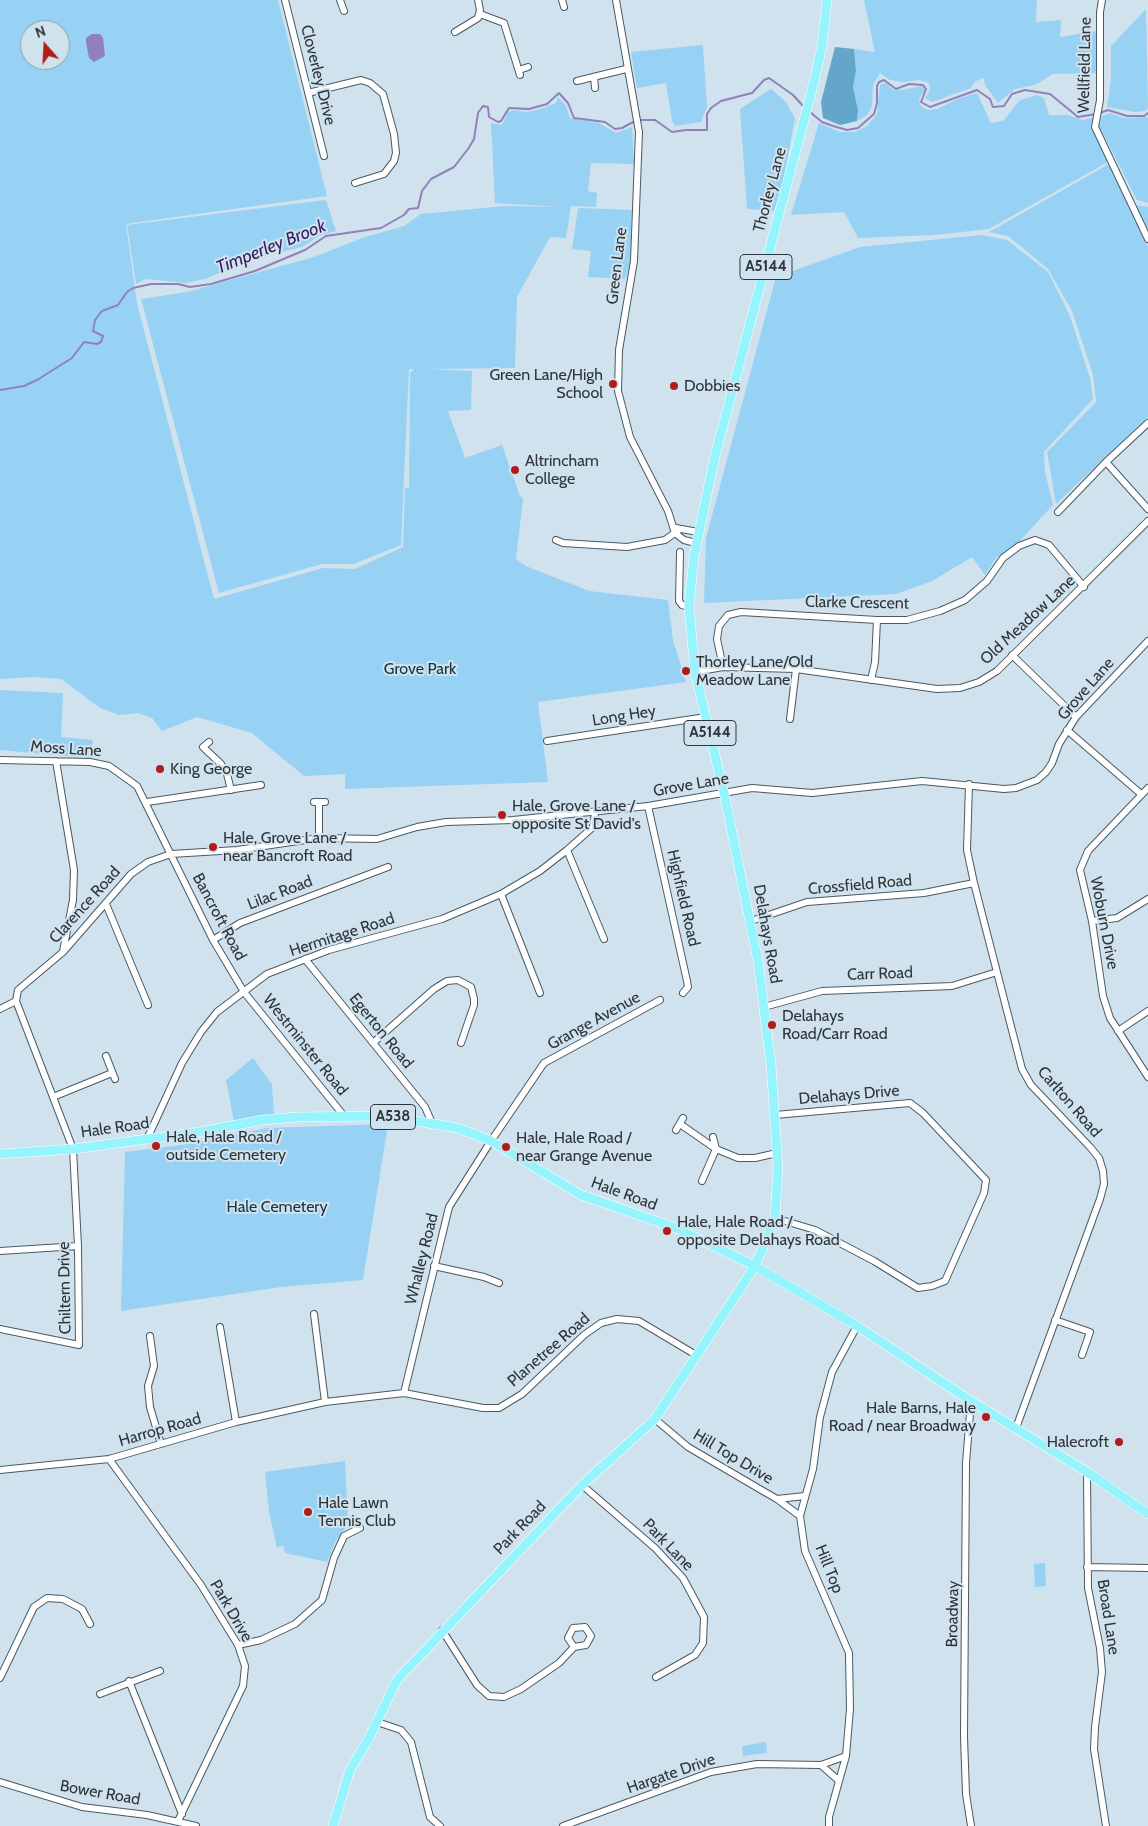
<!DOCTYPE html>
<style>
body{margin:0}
#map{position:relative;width:1148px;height:1826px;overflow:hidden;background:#d0e2ed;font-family:Cabin,sans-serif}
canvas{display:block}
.north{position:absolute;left:20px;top:20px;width:50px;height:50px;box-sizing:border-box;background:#d0e2ed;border:1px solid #8f9da5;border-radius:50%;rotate:341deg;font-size:14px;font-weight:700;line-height:20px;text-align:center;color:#2e353a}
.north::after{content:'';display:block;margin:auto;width:18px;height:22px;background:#ae1d19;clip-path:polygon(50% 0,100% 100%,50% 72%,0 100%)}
</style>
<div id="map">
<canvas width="1148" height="1826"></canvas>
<div class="north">N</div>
</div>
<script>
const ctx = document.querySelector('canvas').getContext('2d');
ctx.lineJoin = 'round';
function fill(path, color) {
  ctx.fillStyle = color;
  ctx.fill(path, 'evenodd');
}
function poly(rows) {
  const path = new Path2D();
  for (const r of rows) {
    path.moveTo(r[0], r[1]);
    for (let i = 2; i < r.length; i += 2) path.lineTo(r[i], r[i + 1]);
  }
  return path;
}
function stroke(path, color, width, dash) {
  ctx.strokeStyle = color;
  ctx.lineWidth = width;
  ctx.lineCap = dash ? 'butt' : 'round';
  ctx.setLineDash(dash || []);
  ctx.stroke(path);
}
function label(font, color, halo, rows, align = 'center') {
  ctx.font = font + ' Cabin,sans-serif';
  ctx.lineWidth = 4;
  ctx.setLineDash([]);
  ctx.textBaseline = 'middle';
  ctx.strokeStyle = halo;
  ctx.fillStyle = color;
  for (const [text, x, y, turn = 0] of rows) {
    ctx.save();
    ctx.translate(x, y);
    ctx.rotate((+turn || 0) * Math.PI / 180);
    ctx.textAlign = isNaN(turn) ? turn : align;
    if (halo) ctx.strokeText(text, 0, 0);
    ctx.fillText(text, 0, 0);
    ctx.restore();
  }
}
fill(poly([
 [0,0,278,0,327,196,126,224,137,303,214,599,323,568,355,569,403,547,405,488,409,488,410,373,414,369,409,369,401,545,354,564,322,564,219,593,141,299,187,292,314,257,362,238,404,226,421,214,504,206,561,207,495,203,491,123,502,125,508,112,515,110,524,112,538,110,556,103,558,97,566,106,570,118,599,123,616,133,632,127,634,164,591,163,588,191,597,193,596,207,571,206,566,238,550,237,517,297,515,368,426,369,472,371,471,410,448,411,465,458,502,445,520,496,523,498,516,559,526,566,589,591,668,600,673,640,686,682,538,702,548,782,345,789,345,774,304,776,252,733,197,717,162,731,152,718,138,713,119,715,100,708,61,679,36,677,0,679],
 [30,30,60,30,60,60,30,60],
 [864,0,1037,0,1036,22,1061,20,1060,37,1097,31,1098,73,1053,74,1035,85,1015,89,998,103,985,85,984,78,974,82,971,88,932,102,925,98,930,90,929,83,919,80,903,82,890,80,880,73,873,85,872,106,867,115,857,121,858,110,853,87,856,71,854,49,875,52],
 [1146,9,1148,108,1145,111,1135,112,1107,107,1111,79,1111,46],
 [703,45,707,107,701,122,675,126,672,121,666,83,637,88,631,52],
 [886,83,895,91,923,86,925,89,919,99,920,105,927,110,937,109,960,98,977,93,991,123,1003,121,1020,100,1037,95,1044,98,1049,115,1068,115,1083,120,1096,117,1092,127,1108,162,989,229,935,235,858,238,844,212,791,215,819,123,840,132,855,132,867,126,877,114,880,85],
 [771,89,785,101,795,118,783,184,774,211,747,209,740,109],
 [1110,113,1123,118,1148,117,1148,203,1137,200,1099,126,1102,116],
 [1109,164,1148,247,1148,417,1056,504,1047,452,1096,402,1093,375,1072,311,1048,269,1008,236,989,232],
 [326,200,336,231,319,236,302,247,251,259,205,279,186,283,146,279,136,284,127,225],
 [1133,205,1148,207,1148,239],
 [578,208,632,210,630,264,625,279,588,277,591,251,572,249],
 [981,235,1007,240,1048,272,1070,316,1090,378,1093,399,1044,452,1045,472,1053,505,1015,546,996,558,985,575,972,557,932,581,896,594,704,603,706,538,776,277,860,247],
 [0,690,63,693,61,737,93,740,90,758,0,750],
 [253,1058,272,1084,274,1115,234,1122,226,1080],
 [388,1124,363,1280,281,1287,121,1311,125,1152,189,1144,267,1128],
 [345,1461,348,1525,336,1540,327,1562,285,1553,283,1545,277,1548,269,1512,265,1472],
 [1045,1563,1046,1586,1035,1587,1034,1564],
 [766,1742,767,1753,743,1756,742,1746]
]), '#97d2f4');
fill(poly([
 [835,47,854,49,856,71,853,87,858,110,857,121,840,125,823,118,821,102]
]), '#64a5ca');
fill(poly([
 [92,34,100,34,103,38,105,56,94,62,89,58,86,42,86,38]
]), '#9081ba');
stroke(poly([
 [810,112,822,122,833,126,847,130,858,128,874,114,877,103,877,86,879,82,884,80,896,89,909,84,923,85,926,89,921,102,930,107,977,90,990,99,993,107,1004,106,1012,94,1025,90,1050,94,1078,117,1096,114],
 [1100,113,1108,110,1127,116,1144,116,1148,113],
 [640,120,655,120,672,132,686,130,707,130,707,114,711,108,721,101,752,93,764,80,769,78,793,95,804,107],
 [0,390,24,386,37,380,72,358,84,342,97,344,101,342,103,336,93,331,95,320,102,311,118,305,127,292,133,288,151,284,178,284,190,287,211,284,255,271,305,250,326,236,381,228,404,215,409,209,418,208,422,191,431,179,454,167,468,149,474,139,478,113,483,106,488,107,489,117,498,122,501,121,509,108,529,109,547,104,559,93,568,103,574,118,605,122,615,129,622,128,635,121]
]), '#9081ba', 2);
const minor = poly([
 [285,0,324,156],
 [340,0,344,11],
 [562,0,564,7],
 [616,0,639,132,634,261,619,350,618,391,630,437,668,511,675,533,684,540,696,543],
 [1102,0,1100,12,1100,100,1095,127,1148,239],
 [480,14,504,23,520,75],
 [455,32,478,18,480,10,478,0],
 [519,70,528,67],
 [594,77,595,88],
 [577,81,626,69],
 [308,93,361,80,370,83,383,94,394,134,396,153,394,161,384,174,355,183],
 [1106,462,1148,509],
 [1058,512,1106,462,1148,423],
 [676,528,698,532],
 [556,540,563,543,627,547,665,540,679,530],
 [680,552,679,601,682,605,689,607],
 [1012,655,1076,717],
 [723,667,717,639,719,626,728,615,741,612,877,620,907,620,940,611,965,600,987,581,1003,558,1019,546,1035,540,1049,545,1084,587],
 [695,672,723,667,796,669,937,689,960,688,979,682,997,671,1148,521],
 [871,680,875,662,877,620],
 [790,719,796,669],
 [1067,730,1141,794],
 [547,741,706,717],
 [209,742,203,747,221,764,227,774,231,790],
 [0,760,90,762,109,766,137,786,213,940,244,992,344,1116],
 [56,761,74,870,73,900,63,951],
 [969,784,967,850,974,883,1022,1069,1031,1085,1090,1147,1099,1158,1103,1171,1104,1184,1100,1199,1016,1428],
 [1148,788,1088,851,1080,870,1092,921,1103,996,1110,1018,1148,1077],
 [147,802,261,785],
 [314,802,325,802],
 [648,806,687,981,688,987,683,993],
 [319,838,319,802],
 [567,850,604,939],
 [501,894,540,993],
 [106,904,148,1005],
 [751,921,807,902,924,893,974,883],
 [1092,921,1117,918,1148,899],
 [213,940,240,923,388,867],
 [305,959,425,1107,432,1123],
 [764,1007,822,991,952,986,997,972],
 [0,1009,16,1001],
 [1118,1031,1148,1011],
 [373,1043,434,989,447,981,458,980,471,987,474,999,474,1005,461,1043],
 [106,1056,115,1079],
 [53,1097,112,1073],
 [775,1115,910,1103,923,1113,986,1180,984,1193,945,1281,932,1286,918,1288,874,1261,815,1230,775,1218],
 [680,1124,716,1149,738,1158,755,1158,777,1153],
 [676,1130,683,1118],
 [147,1139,182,1063,201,1032,217,1012,267,974,329,950,442,919,501,894,540,871,567,850,593,827,595,813],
 [702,1181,716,1149,713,1137],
 [0,1251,78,1246],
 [434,1266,484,1277,499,1283],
 [314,1314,325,1402],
 [1055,1320,1090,1332,1082,1355],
 [220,1327,236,1422],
 [0,1329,79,1345,78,1246,73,1149,16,1001,18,990,63,952,131,874,148,862,171,854,237,850,319,838,377,839,417,827,446,822,513,820,648,806,752,788,812,793,922,781,1004,789,1016,788,1037,780,1046,772,1052,763,1059,744,1076,717,1148,641],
 [150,1336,154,1366,148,1386,150,1407,161,1444],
 [404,1393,449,1207,491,1141,544,1063,660,1000],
 [971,1401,966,1463,964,1737,966,1794,971,1826],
 [655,1419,688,1447,763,1491,777,1499,805,1496],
 [109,1459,201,1585,238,1645,245,1666,243,1686,178,1821],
 [0,1470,109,1459,236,1422,325,1402,404,1393,483,1408,499,1408,522,1394,584,1335,601,1323,617,1319,639,1321,696,1355],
 [1087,1472,1088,1588,1100,1648,1102,1672,1095,1727,1094,1749,1106,1826],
 [582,1485,655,1548,683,1578,704,1617,703,1643,695,1655,656,1677],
 [777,1499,800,1516],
 [1087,1567,1148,1568],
 [442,1630,477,1685,489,1696,504,1697,521,1689,559,1663,574,1647,586,1645,591,1636,585,1627,573,1628,568,1638,574,1647],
 [238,1645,261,1640,295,1624,322,1600,334,1558,344,1536,360,1528],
 [0,1678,34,1607,47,1598,63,1599,82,1609,90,1624],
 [129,1681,182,1814],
 [100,1694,160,1671],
 [377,1722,401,1730,411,1742,430,1817,440,1826],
 [821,1765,838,1780],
 [0,1782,82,1807,147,1815,196,1826],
 [563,1826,711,1772,757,1764,821,1765,846,1756],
 [829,1826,829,1817,846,1756,850,1709,849,1653,805,1551,800,1516,813,1469,820,1417,832,1372,857,1326]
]);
const major = poly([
 [0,1154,73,1149,200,1132,262,1120,297,1117,385,1116,458,1128,491,1141,581,1195,676,1228,755,1266,857,1326,971,1401,1087,1472,1148,1514],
 [333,1826,350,1770,368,1740,397,1680,582,1485,655,1419,755,1266,775,1218,778,1167,771,1064,758,961,724,793,695,672,689,607,694,556,715,456,814,82,822,46,827,0]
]);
stroke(minor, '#4a5a63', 8);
stroke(major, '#fff', 10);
stroke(minor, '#fff', 6);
stroke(major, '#96f4fd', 9);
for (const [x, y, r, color] of [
 [613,384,5,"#ae1d19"],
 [674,386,5,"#ae1d19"],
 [515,470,5,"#ae1d19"],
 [686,671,5,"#ae1d19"],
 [160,769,5,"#ae1d19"],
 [502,815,5,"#ae1d19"],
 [213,847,5,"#ae1d19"],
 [772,1025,5,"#ae1d19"],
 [156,1146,5,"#ae1d19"],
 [506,1147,5,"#ae1d19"],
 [667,1231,5,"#ae1d19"],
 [986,1417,5,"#ae1d19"],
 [1119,1442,5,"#ae1d19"],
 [308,1512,5,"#ae1d19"]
]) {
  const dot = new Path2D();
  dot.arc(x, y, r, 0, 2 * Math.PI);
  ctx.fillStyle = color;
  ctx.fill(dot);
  stroke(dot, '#d0e2ed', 2);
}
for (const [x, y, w] of [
 [766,267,52],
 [710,733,52],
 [393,1117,45]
]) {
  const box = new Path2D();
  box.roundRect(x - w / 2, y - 12.5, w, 25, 4);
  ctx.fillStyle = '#d0e2ed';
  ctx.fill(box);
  stroke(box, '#2e353a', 1);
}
label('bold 15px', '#2e353a', null, [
 ["A5144",766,267],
 ["A5144",710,733],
 ["A538",393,1117]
]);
label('16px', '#2e353a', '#d0e2ed', [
 ["Wellfield Lane",1085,65,-89],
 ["Cloverley Drive",318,75,76],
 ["Thorley Lane",770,190,-75],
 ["Green Lane",617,266,-83],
 ["Clarke Crescent",857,603,1],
 ["Old Meadow Lane",1028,620,-43],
 ["Grove Lane",1086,689,-49],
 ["Long Hey",624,716,-9],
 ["Moss Lane",66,749,4],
 ["Grove Lane",691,785,-10],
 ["Crossfield Road",860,885,-5],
 ["Lilac Road",280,893,-21],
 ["Highfield Road",683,898,77],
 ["Clarence Road",85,905,-48],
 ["Bancroft Road",219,917,62],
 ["Woburn Drive",1104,923,79],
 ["Delahays Road",767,934,80],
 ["Hermitage Road",342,935,-18],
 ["Carr Road",880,974,-2],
 ["Grange Avenue",594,1021,-29],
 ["Egerton Road",381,1031,51],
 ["Westminster Road",305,1045,51],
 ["Delahays Drive",849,1095,-5],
 ["Carlton Road",1069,1102,49],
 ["Hale Road",115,1128,-8],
 ["Hale Road",624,1194,20],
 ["Whalley Road",422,1259,-76],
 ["Chiltern Drive",65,1288,-91],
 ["Planetree Road",549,1350,-41],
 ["Harrop Road",160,1430,-16],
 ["Hill Top Drive",733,1457,31],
 ["Park Road",520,1528,-46],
 ["Park Lane",668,1545,46],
 ["Hill Top",829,1569,68],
 ["Park Drive",231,1611,60],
 ["Broadway",953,1614,-89],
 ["Broad Lane",1108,1617,81],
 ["Hargate Drive",671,1774,-19],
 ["Bower Road",100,1793,10]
]);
label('16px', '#2e353a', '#d0e2ed', [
 ["Green Lane/High",603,375,"right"],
 ["School",603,393,"right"],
 ["Dobbies",684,386],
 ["Altrincham",525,461],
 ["College",525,479],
 ["Thorley Lane/Old",696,662],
 ["Meadow Lane",696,680],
 ["King George",170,769],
 ["Hale, Grove Lane /",512,806],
 ["opposite St David's",512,824],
 ["Hale, Grove Lane /",223,838],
 ["near Bancroft Road",223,856],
 ["Delahays",782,1016],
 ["Road/Carr Road",782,1034],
 ["Hale, Hale Road /",166,1137],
 ["outside Cemetery",166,1155],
 ["Hale, Hale Road /",516,1138],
 ["near Grange Avenue",516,1156],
 ["Hale, Hale Road /",677,1222],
 ["opposite Delahays Road",677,1240],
 ["Hale Barns, Hale",976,1408,"right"],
 ["Road / near Broadway",976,1426,"right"],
 ["Halecroft",1109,1442,"right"],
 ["Hale Lawn",318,1503],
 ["Tennis Club",318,1521]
], 'left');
label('16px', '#143343', '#d0e2ed', [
 ["Grove Park",420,669],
 ["Hale Cemetery",277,1207]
]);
label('italic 18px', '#361c61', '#d0e2ed', [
 ["Timperley Brook",271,247,-22]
]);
</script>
